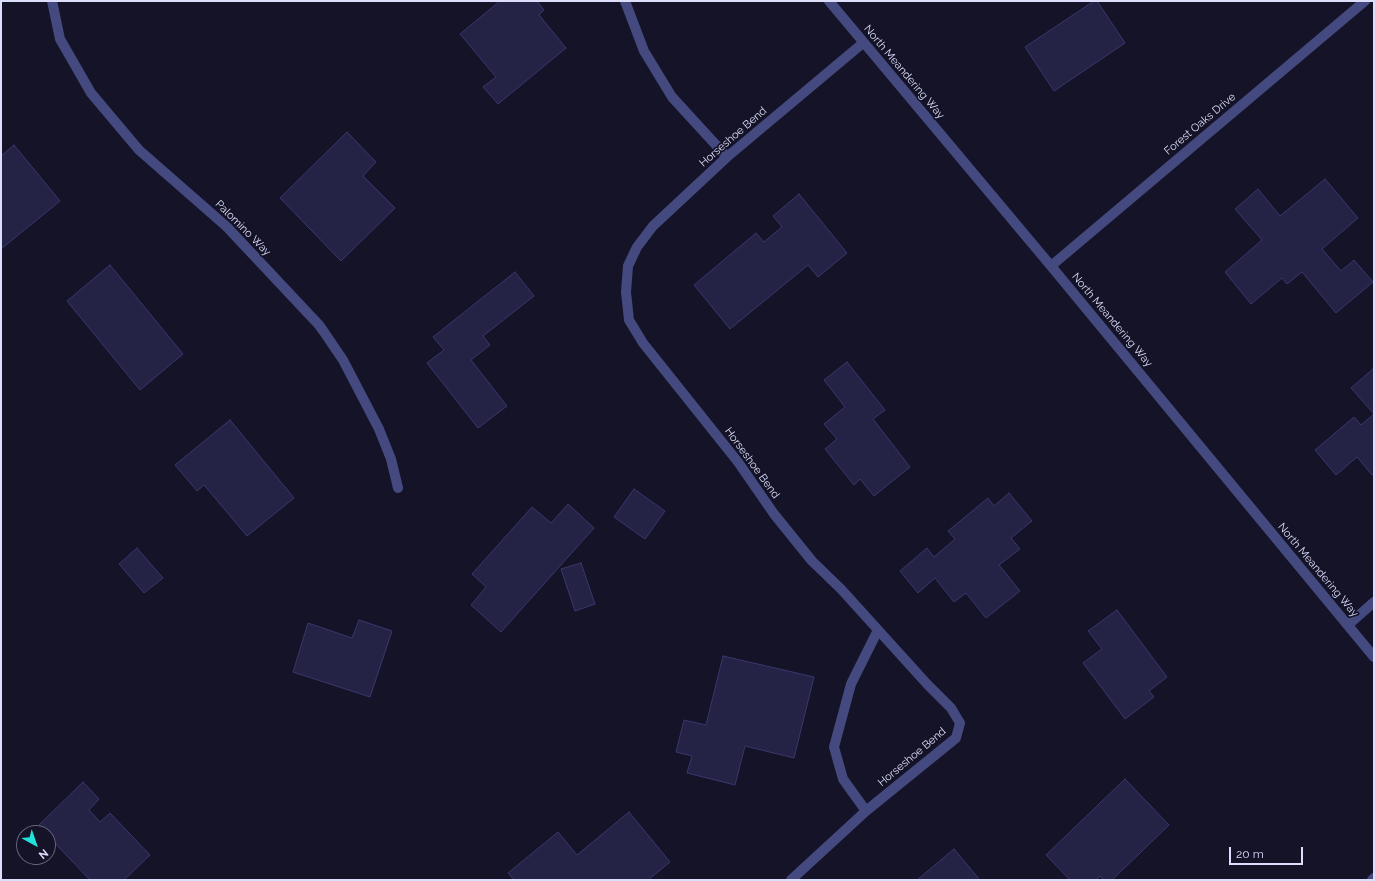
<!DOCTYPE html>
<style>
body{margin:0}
#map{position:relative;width:1375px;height:881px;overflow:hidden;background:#141327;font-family:Raleway,sans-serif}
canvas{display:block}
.frame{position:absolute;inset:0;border:2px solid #dddefb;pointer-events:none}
.north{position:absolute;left:16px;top:825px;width:40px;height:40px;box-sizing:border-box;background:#141327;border:1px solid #64647c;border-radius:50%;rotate:140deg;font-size:11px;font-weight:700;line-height:16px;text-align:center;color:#dddefb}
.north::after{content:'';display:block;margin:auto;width:14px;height:18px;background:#22e2da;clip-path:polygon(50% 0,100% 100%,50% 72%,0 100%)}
.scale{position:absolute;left:1229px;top:847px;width:74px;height:18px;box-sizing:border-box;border:2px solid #dddefb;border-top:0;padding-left:5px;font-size:12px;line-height:14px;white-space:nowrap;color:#dddefb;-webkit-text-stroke:3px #141327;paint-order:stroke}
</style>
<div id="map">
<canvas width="1375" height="881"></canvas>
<div class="frame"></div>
<div class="north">N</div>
<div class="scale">20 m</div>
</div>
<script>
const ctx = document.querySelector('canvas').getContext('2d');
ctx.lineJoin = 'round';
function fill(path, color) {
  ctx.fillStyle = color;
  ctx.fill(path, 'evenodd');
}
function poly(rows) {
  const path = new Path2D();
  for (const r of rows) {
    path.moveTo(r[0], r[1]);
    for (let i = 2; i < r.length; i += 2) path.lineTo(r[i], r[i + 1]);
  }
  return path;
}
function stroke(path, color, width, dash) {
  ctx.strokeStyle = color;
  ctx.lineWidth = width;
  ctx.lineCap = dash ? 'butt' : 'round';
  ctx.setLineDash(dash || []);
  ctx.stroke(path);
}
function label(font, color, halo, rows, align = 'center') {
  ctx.font = font + ' Raleway,sans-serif';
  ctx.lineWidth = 3.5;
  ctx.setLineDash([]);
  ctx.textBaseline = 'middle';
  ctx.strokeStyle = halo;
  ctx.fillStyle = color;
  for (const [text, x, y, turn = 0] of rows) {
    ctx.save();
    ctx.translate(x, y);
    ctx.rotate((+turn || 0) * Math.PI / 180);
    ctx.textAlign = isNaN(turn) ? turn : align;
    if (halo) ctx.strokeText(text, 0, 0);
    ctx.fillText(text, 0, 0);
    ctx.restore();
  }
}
const building = poly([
 [500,1,537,1,544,10,539,15,566,48,498,104,483,87,496,77,460,34,500,1],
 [1094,1,1097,1,1125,43,1054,91,1025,47,1094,1],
 [347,132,376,162,363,176,395,208,341,261,280,198,347,132],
 [14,145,60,201,1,249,1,156,14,145],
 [1325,179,1358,218,1322,249,1341,271,1354,260,1373,282,1336,313,1302,272,1287,284,1282,278,1251,304,1225,272,1262,240,1235,209,1258,189,1280,216,1325,179],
 [799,194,847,253,818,277,808,265,730,329,694,285,756,233,764,242,782,227,773,216,799,194],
 [110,265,183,354,140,390,67,301,110,265],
 [515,272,534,296,483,336,490,345,471,360,507,406,478,428,427,363,444,350,433,337,515,272],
 [847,362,885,410,873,419,910,467,874,496,860,479,854,485,825,449,837,439,824,424,845,407,824,380,847,362],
 [1373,369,1374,371,1374,474,1372,475,1357,457,1336,475,1315,450,1354,417,1361,425,1374,414,1351,388,1373,369],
 [230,420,294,498,247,536,204,485,197,491,175,465,230,420],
 [634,489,665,511,645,539,614,517,634,489],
 [1009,493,1032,521,1011,538,1020,549,999,565,1020,591,986,618,966,593,954,602,935,578,918,593,900,571,927,548,934,557,955,539,948,531,988,498,994,506,1009,493],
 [568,504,594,528,501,632,471,605,486,587,472,574,532,507,551,523,568,504],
 [137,548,163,578,144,593,119,564,137,548],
 [581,563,595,604,575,611,561,569,581,563],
 [1117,610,1167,677,1149,691,1154,697,1125,719,1083,663,1102,649,1088,631,1117,610],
 [359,620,392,631,370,697,293,672,308,623,352,638,359,620],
 [723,656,814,677,794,758,745,746,735,785,687,773,692,756,676,752,684,720,706,725,723,656],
 [1125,779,1169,825,1112,880,1104,880,1100,876,1096,880,1070,880,1046,855,1125,779],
 [83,782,99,799,89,810,100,822,110,813,150,855,124,880,90,880,48,836,48,833,45,833,38,826,83,782],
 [629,812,670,862,648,880,514,880,508,873,558,832,577,855,629,812],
 [954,849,980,880,917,880,954,849]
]);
fill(building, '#242245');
stroke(building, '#3a376e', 1);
stroke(poly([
 [52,1,60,39,91,93,139,150,227,227,319,325,324,332,343,360,379,429,391,459,398,488],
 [625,1,644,51,672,97,727,157],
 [829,1,1051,266,1374,657],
 [1051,266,1365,1],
 [1348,625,1374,602],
 [866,811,843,779,834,747,851,684,878,630],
 [791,880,866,811,956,738,960,723,951,708,927,684,841,589,812,561,774,514,738,462,643,343,629,320,626,292,628,266,637,247,653,226,727,157,863,43],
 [1372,880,1374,878]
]), '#444a7f', 10);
label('11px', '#dddefb', '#141327', [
 ["North Meandering Way",904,72,50],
 ["Forest Oaks Drive",1200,124,-40],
 ["Horseshoe Bend",733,137,-41],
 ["Palomino Way",243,228,45],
 ["North Meandering Way",1112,320,50],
 ["Horseshoe Bend",752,463,54],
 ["North Meandering Way",1318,570,50],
 ["Horseshoe Bend",912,757,-40]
]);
</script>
